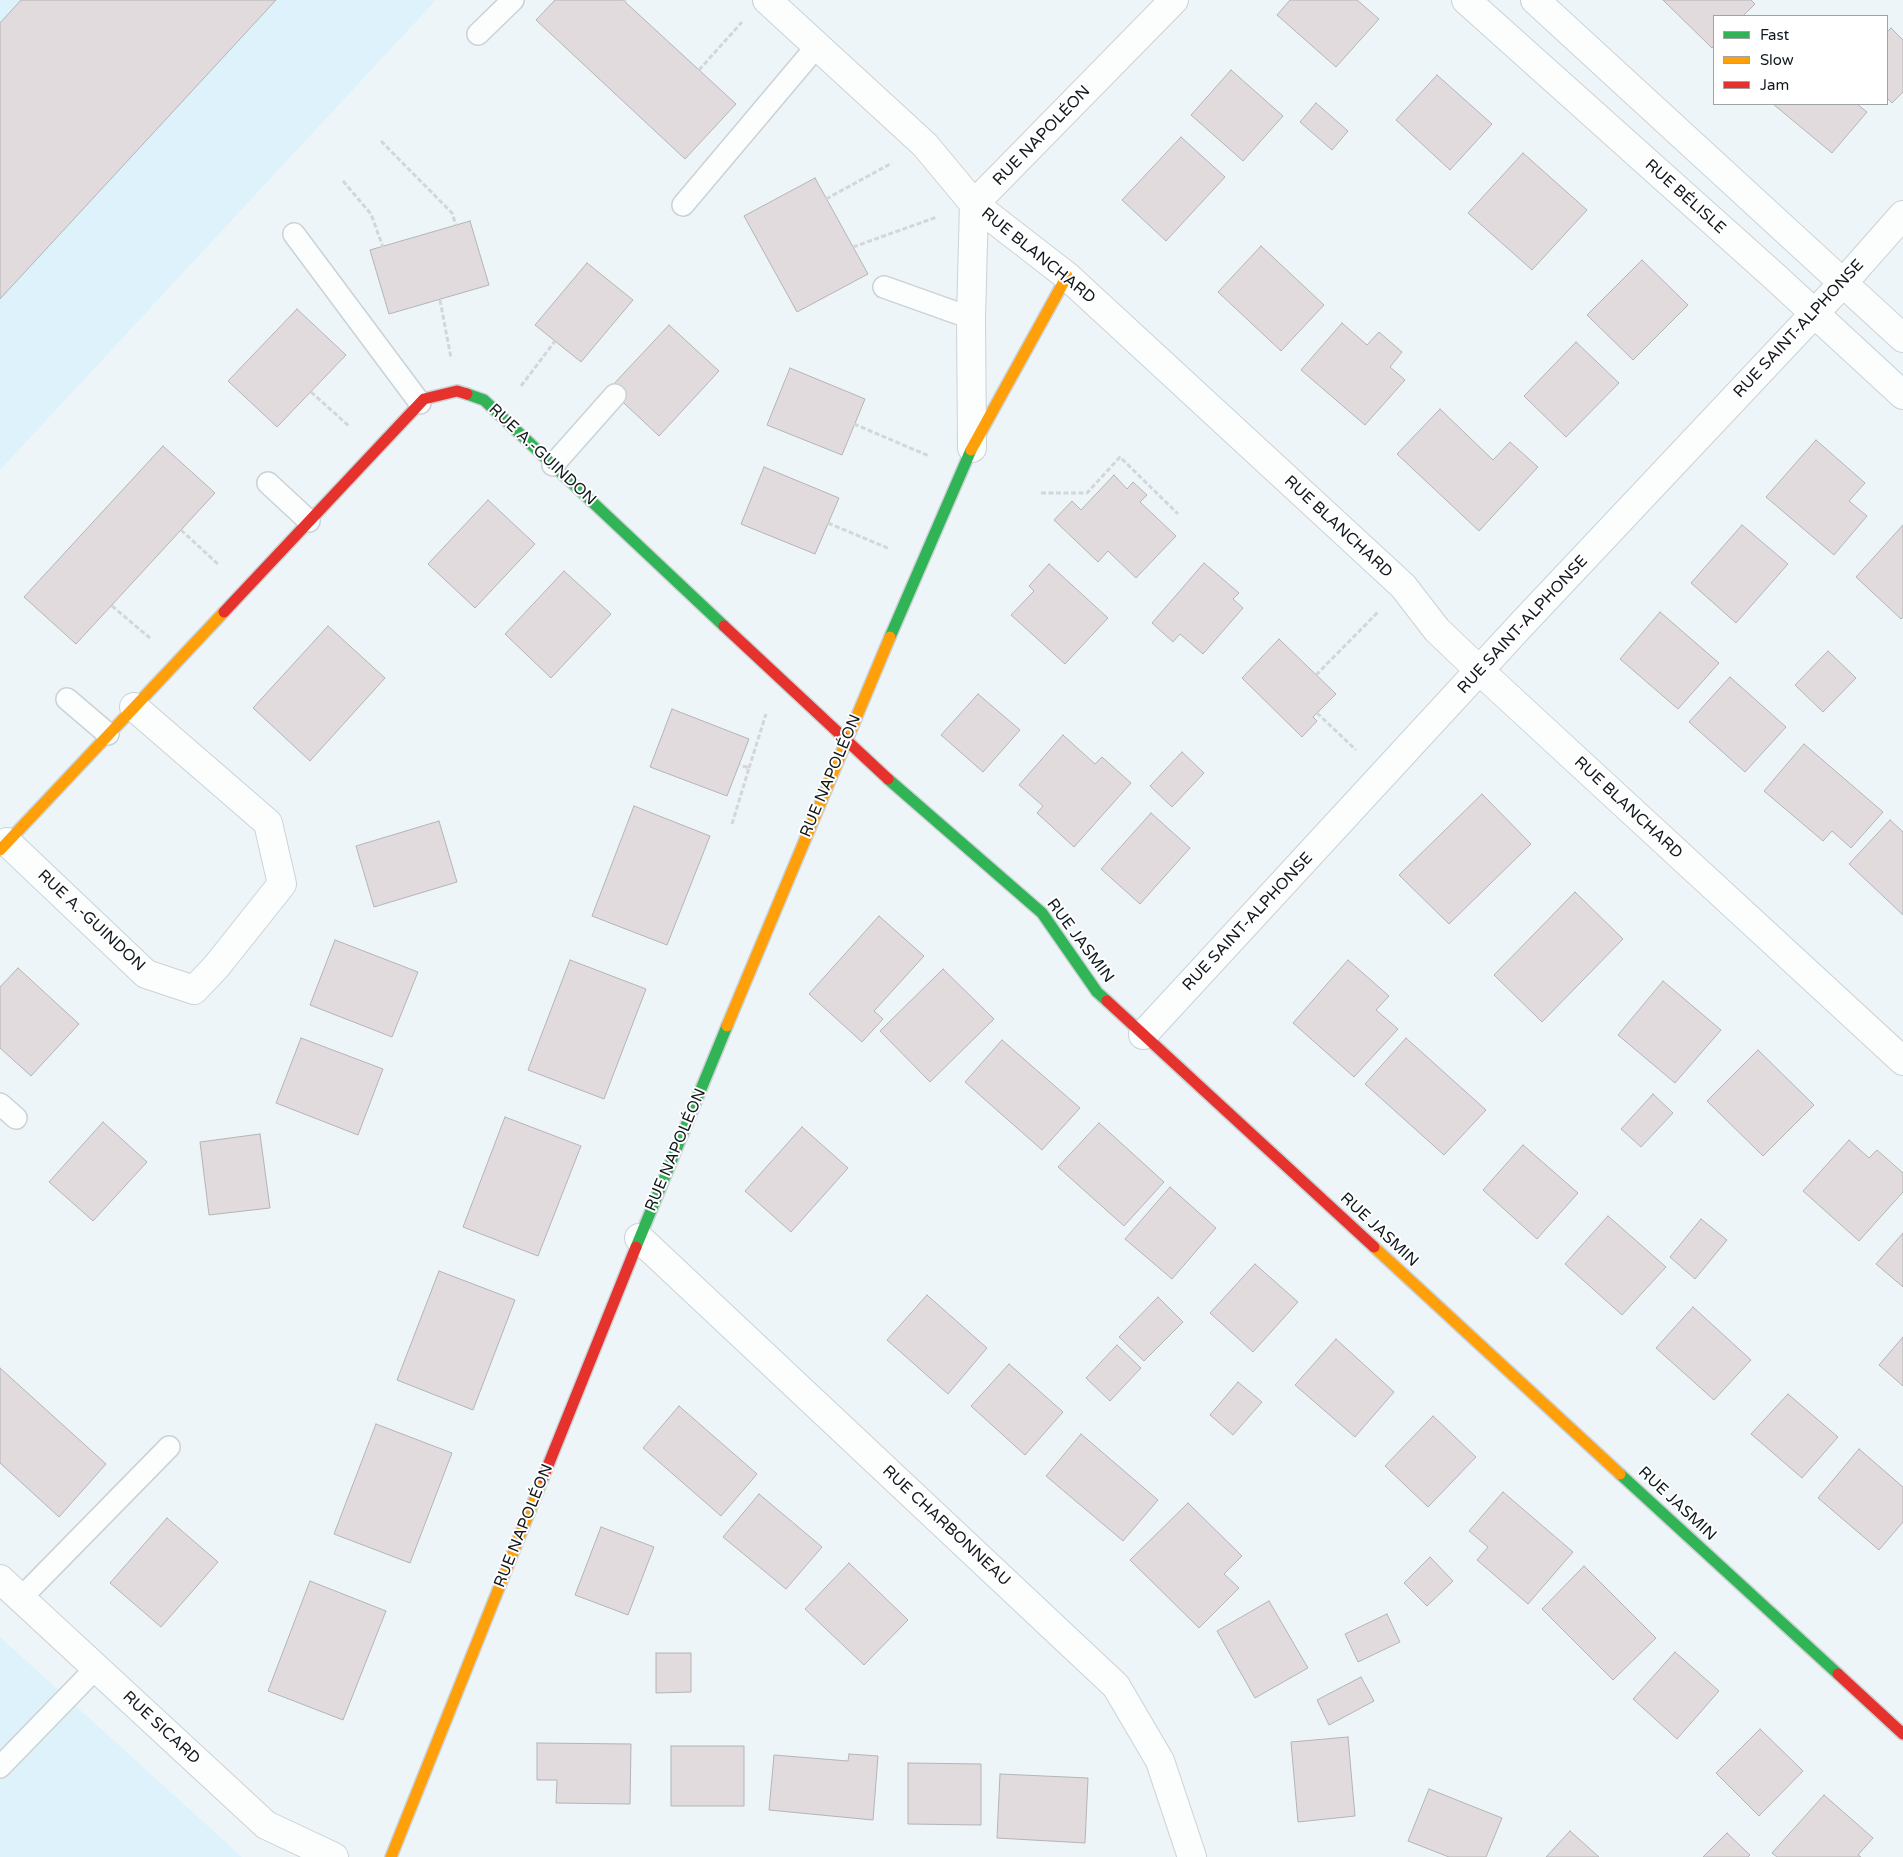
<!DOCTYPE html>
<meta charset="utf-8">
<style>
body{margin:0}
#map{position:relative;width:1903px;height:1857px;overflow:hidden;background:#edf5f8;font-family:"Varela Round",sans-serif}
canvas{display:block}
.legend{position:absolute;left:1713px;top:15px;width:175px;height:90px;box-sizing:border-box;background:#fff;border:1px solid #a0a3a5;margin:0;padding:6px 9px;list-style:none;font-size:15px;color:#11191d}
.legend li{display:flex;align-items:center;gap:10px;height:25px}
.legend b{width:25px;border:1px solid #a0a3a5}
</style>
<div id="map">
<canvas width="1903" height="1857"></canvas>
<ul class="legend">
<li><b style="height:6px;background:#30b455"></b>Fast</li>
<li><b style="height:6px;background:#ff9f0a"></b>Slow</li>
<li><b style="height:6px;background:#e5322d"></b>Jam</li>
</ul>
</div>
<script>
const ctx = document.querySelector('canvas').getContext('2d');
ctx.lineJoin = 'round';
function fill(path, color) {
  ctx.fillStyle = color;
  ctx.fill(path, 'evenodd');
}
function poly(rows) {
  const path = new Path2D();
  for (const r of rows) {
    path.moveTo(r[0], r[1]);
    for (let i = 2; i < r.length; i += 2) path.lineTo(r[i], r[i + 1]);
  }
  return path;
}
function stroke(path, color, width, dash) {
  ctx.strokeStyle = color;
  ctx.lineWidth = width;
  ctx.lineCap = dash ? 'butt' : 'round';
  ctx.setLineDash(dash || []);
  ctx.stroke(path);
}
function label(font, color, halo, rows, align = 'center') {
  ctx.font = font + ' "Varela Round",sans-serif';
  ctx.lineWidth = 4;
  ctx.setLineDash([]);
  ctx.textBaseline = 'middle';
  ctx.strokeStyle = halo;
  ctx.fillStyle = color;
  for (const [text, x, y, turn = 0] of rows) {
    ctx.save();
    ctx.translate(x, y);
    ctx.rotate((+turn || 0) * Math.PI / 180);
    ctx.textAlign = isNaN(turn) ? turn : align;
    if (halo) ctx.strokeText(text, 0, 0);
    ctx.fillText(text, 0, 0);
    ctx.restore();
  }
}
fill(poly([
 [0,0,436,0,0,470],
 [0,1637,242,1857,0,1857]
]), '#def2fb');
const building = poly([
 [21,0,276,0,0,299,0,23,21,0],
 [555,0,623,0,736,104,685,159,536,20,555,0],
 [1290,0,1357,0,1379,19,1336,67,1277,15,1290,0],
 [1663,0,1751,0,1755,4,1743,16,1714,16,1714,45,1712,48,1663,0],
 [1891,28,1903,40,1903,92,1892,103,1887,98,1887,32,1891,28],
 [1231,70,1283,116,1243,161,1191,115,1231,70],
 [1437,75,1492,124,1450,170,1396,120,1437,75],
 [1316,103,1348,131,1332,150,1300,122,1316,103],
 [1773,104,1857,104,1867,112,1832,153,1773,104],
 [1181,137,1225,177,1166,241,1122,200,1181,137],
 [1523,153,1587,210,1532,270,1468,213,1523,153],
 [815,178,868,274,797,312,744,216,815,178],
 [470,221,489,285,389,314,370,250,470,221],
 [1261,246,1324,305,1281,351,1218,292,1261,246],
 [1642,260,1688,305,1633,360,1587,315,1642,260],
 [587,263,633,300,581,362,535,325,587,263],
 [297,309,346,355,277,427,228,381,297,309],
 [1342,323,1367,345,1379,332,1402,352,1390,367,1405,380,1365,425,1301,370,1342,323],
 [669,325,719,371,659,436,609,389,669,325],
 [1576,342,1619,383,1566,437,1524,396,1576,342],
 [790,368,865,399,842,455,767,425,790,368],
 [1440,409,1493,460,1510,442,1538,467,1479,531,1397,454,1440,409],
 [1816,440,1865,483,1849,501,1867,516,1834,555,1766,497,1816,440],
 [163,446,215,493,76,644,24,597,163,446],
 [764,467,839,498,815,554,741,524,764,467],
 [1114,475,1127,489,1133,482,1147,495,1140,502,1176,536,1136,578,1108,551,1098,562,1054,520,1072,501,1081,510,1114,475],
 [488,500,535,544,475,608,428,564,488,500],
 [1742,525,1788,564,1736,623,1691,583,1742,525],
 [1903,525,1903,617,1901,619,1856,577,1903,525],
 [1204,563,1239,593,1233,599,1243,608,1203,654,1180,634,1173,642,1152,623,1204,563],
 [1049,564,1108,618,1065,664,1011,615,1034,591,1029,586,1049,564],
 [564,571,611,614,551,678,505,634,564,571],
 [1660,612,1719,663,1678,709,1620,659,1660,612],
 [328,626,385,678,310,761,253,708,328,626],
 [1279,639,1336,694,1313,717,1317,721,1302,737,1242,678,1279,639],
 [1828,651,1856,678,1823,712,1795,685,1828,651],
 [1730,677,1786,727,1745,772,1689,722,1730,677],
 [978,694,1020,730,983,772,941,735,978,694],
 [672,709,749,739,727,796,650,767,672,709],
 [1063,735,1095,764,1102,757,1131,783,1074,847,1037,813,1043,806,1019,785,1063,735],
 [1804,744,1883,812,1851,848,1832,831,1823,841,1764,791,1804,744],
 [1182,752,1204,773,1172,807,1150,786,1182,752],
 [1482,794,1531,844,1449,924,1399,875,1482,794],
 [634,806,710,836,667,945,592,916,634,806],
 [1151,813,1190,848,1140,904,1101,869,1151,813],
 [1890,820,1903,832,1903,915,1849,864,1890,820],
 [439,821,457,882,374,907,356,846,439,821],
 [1575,892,1623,939,1542,1022,1494,975,1575,892],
 [879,916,924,956,874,1011,883,1019,862,1042,809,994,879,916],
 [335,940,418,972,392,1037,310,1005,335,940],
 [570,960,646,989,604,1099,528,1070,570,960],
 [1348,960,1389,996,1376,1010,1398,1029,1354,1077,1293,1023,1348,960],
 [18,968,79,1024,31,1076,0,1048,0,987,18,968],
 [943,969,994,1019,930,1082,880,1031,943,969],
 [1663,981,1721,1030,1675,1083,1618,1035,1663,981],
 [301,1038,383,1069,358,1135,276,1103,301,1038],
 [1406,1038,1486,1110,1444,1155,1365,1084,1406,1038],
 [1002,1040,1080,1108,1042,1150,965,1082,1002,1040],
 [1758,1050,1814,1105,1763,1156,1707,1101,1758,1050],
 [1653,1094,1673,1113,1641,1147,1621,1129,1653,1094],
 [505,1117,581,1146,538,1256,463,1227,505,1117],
 [103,1122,147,1162,93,1221,49,1182,103,1122],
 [1099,1123,1164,1182,1124,1226,1058,1167,1099,1123],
 [802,1127,848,1168,791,1232,745,1191,802,1127],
 [260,1134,270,1208,209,1215,200,1142,260,1134],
 [1849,1140,1869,1158,1877,1150,1903,1173,1903,1192,1859,1241,1803,1191,1849,1140],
 [1523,1145,1578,1193,1537,1239,1483,1190,1523,1145],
 [1170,1187,1216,1228,1172,1279,1125,1239,1170,1187],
 [1608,1216,1666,1267,1622,1315,1565,1264,1608,1216],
 [1701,1219,1727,1240,1695,1279,1670,1257,1701,1219],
 [1903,1233,1903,1287,1876,1264,1903,1233],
 [1255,1264,1298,1302,1253,1352,1210,1313,1255,1264],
 [439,1271,515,1300,473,1410,397,1380,439,1271],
 [927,1295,987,1348,948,1394,887,1340,927,1295],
 [1158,1297,1183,1322,1144,1361,1119,1337,1158,1297],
 [1693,1307,1751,1360,1714,1400,1656,1348,1693,1307],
 [1903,1337,1903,1386,1879,1365,1903,1337],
 [1336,1339,1394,1392,1355,1437,1295,1385,1336,1339],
 [1117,1345,1141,1368,1110,1401,1086,1378,1117,1345],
 [1009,1364,1063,1412,1025,1455,971,1406,1009,1364],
 [0,1368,106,1464,59,1517,0,1463,0,1368],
 [1238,1382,1262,1402,1233,1435,1210,1415,1238,1382],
 [1788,1394,1838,1437,1802,1478,1751,1434,1788,1394],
 [679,1406,757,1474,721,1516,643,1448,679,1406],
 [1433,1416,1476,1457,1428,1507,1385,1466,1433,1416],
 [376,1424,452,1453,410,1563,334,1534,376,1424],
 [1081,1434,1158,1500,1123,1541,1046,1476,1081,1434],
 [1859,1449,1903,1487,1903,1522,1879,1550,1818,1498,1859,1449],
 [1503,1492,1573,1552,1528,1604,1477,1560,1488,1547,1469,1531,1503,1492],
 [759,1494,822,1547,786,1589,723,1537,759,1494],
 [1188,1503,1242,1556,1224,1574,1239,1588,1199,1628,1130,1560,1188,1503],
 [167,1518,218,1562,161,1627,110,1583,167,1518],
 [601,1527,654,1547,628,1615,575,1595,601,1527],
 [1430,1557,1453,1581,1427,1606,1404,1583,1430,1557],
 [849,1563,908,1620,864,1665,805,1609,849,1563],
 [1584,1566,1656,1638,1613,1680,1542,1609,1584,1566],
 [310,1581,386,1611,343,1720,268,1691,310,1581],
 [1269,1601,1308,1668,1255,1698,1217,1631,1269,1601],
 [1387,1614,1400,1642,1358,1662,1345,1634,1387,1614],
 [1675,1652,1719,1691,1677,1739,1633,1699,1675,1652],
 [656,1653,691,1653,691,1692,656,1693,656,1653],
 [1361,1677,1374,1701,1329,1725,1317,1700,1361,1677],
 [1760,1729,1803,1771,1759,1816,1716,1773,1760,1729],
 [1348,1737,1355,1816,1298,1822,1291,1742,1348,1737],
 [537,1743,631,1744,630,1804,556,1803,557,1780,537,1780,537,1743],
 [671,1746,744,1746,744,1806,671,1806,671,1746],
 [849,1754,878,1756,873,1820,769,1810,774,1755,848,1761,849,1754],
 [908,1763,981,1764,981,1825,908,1824,908,1763],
 [1000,1774,1088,1778,1085,1843,997,1838,1000,1774],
 [1429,1789,1502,1818,1486,1857,1449,1857,1408,1841,1429,1789],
 [1824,1795,1873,1838,1858,1855,1861,1857,1777,1857,1772,1853,1824,1795],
 [1570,1831,1599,1857,1546,1857,1570,1831],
 [1727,1833,1750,1855,1748,1857,1703,1857,1727,1833]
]);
fill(building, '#e1dbdd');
stroke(building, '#b4b4b5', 1);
const lane = poly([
 [478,34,513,0],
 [683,205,817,46],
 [294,234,420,403],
 [884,287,971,318],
 [553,465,615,395],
 [268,483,309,521],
 [67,699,108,734],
 [0,1104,16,1118],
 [21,1598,169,1447],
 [0,1767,96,1668]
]);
const street = poly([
 [767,0,925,145,974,204,1067,276,1403,586,1437,630,1480,671,1903,1061],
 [1466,0,1774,276,1903,395],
 [1535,0,1903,338],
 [972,448,971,318,974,204,1174,0],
 [7,842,146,974,194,990,216,967,282,884,268,823,134,707],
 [1143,1035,1521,625,1843,283,1903,215],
 [639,1238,1116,1686,1160,1761,1192,1857],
 [0,1579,266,1825,334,1857]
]);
const fast = poly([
 [467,394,484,400,724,626],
 [890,637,971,450],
 [888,779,1042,913,1097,992,1107,1001],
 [636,1247,727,1026],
 [1620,1474,1838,1674]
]);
const slow = poly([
 [971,450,1067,276],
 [0,850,224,612],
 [727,1026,890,637],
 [1374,1247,1620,1474],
 [391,1857,543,1478]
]);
const jam = poly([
 [224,612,424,399,457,391,467,394],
 [724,626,888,779],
 [1107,1001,1374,1247],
 [543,1478,636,1247],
 [1838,1674,1903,1734]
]);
stroke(lane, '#cbd2d6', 24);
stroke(street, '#cbd2d6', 30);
stroke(fast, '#cbd2d6', 14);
stroke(slow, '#cbd2d6', 14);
stroke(jam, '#cbd2d6', 14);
stroke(poly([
 [624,1,626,0],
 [699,70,742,22],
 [381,141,452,213,456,225],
 [343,181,371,214,383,247],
 [826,199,892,163],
 [853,247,937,217],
 [440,300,451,358],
 [521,386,555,341],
 [311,392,349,426],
 [854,424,929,456],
 [1041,493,1087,493,1120,457,1178,514],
 [828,523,890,549],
 [181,530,219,565],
 [112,606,150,638],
 [1316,675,1379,611],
 [1317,713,1356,750],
 [749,768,766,714],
 [732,824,749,768,740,765]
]), '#d4d6d8', 3, [5, 2.5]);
stroke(lane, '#fcfefe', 21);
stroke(street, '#fcfefe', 28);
stroke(fast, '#30b455', 11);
stroke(slow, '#ff9f0a', 11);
stroke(jam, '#e5322d', 11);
label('16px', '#11191d', '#fff', [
 ["RUE NAPOLÉON",1042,136,-46],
 ["RUE BÉLISLE",1685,197,42],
 ["RUE BLANCHARD",1038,256,39],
 ["RUE SAINT-ALPHONSE",1799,329,-47],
 ["RUE A.-GUINDON",542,455,43],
 ["RUE BLANCHARD",1338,527,43],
 ["RUE SAINT-ALPHONSE",1523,625,-47],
 ["RUE NAPOLÉON",831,776,-67],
 ["RUE BLANCHARD",1628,808,43],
 ["RUE A.-GUINDON",91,921,43],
 ["RUE SAINT-ALPHONSE",1248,922,-47],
 ["RUE JASMIN",1080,941,53],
 ["RUE NAPOLÉON",676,1150,-67],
 ["RUE JASMIN",1379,1230,43],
 ["RUE JASMIN",1677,1504,43],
 ["RUE NAPOLÉON",524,1526,-68],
 ["RUE CHARBONNEAU",946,1526,43],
 ["RUE SICARD",161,1728,43]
]);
</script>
